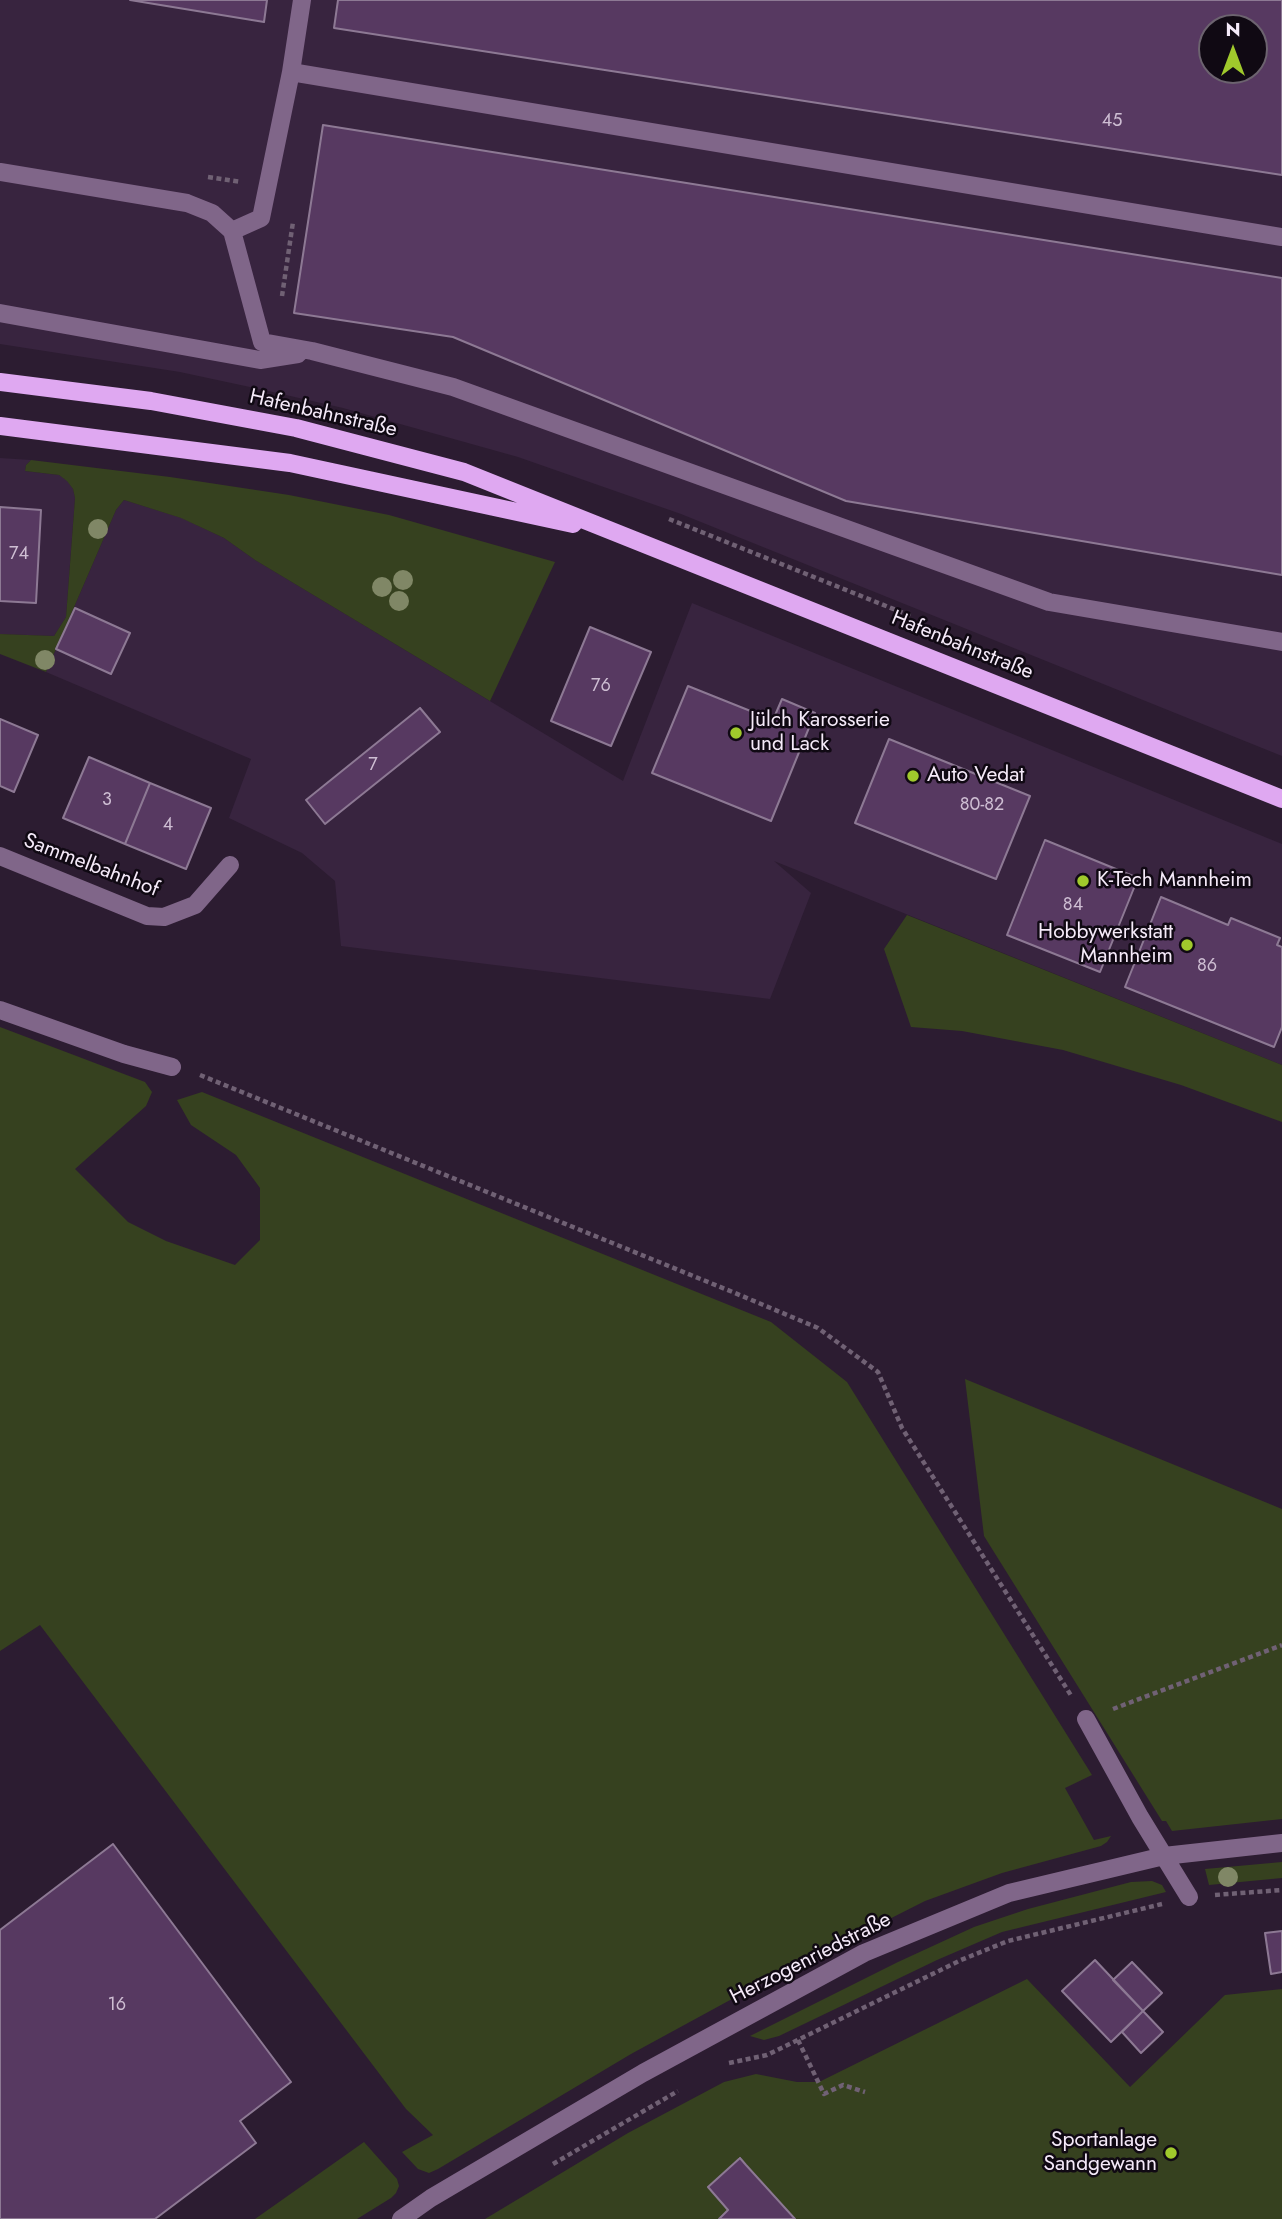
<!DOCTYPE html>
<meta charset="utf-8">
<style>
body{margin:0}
#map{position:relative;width:1282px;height:2219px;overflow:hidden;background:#2c1c31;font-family:Jost,sans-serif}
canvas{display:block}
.north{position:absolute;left:1198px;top:14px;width:70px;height:70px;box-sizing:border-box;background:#100913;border:2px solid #6c636f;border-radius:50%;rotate:0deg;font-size:19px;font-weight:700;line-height:28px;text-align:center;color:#f5eaf9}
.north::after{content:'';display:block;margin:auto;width:24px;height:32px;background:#a0c92c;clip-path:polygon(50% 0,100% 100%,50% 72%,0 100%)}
</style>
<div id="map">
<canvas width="1282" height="2219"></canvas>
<div class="north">N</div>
</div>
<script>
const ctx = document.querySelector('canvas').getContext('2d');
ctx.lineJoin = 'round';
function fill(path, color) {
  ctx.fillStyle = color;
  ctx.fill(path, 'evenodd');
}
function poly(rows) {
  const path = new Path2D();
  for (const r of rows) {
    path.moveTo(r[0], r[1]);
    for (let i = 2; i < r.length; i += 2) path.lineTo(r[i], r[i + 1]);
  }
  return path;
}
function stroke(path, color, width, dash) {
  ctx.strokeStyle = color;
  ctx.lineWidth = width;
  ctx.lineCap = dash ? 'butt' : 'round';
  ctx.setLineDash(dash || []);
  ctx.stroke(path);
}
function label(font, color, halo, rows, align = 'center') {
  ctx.font = font + ' Jost,sans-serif';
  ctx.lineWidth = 5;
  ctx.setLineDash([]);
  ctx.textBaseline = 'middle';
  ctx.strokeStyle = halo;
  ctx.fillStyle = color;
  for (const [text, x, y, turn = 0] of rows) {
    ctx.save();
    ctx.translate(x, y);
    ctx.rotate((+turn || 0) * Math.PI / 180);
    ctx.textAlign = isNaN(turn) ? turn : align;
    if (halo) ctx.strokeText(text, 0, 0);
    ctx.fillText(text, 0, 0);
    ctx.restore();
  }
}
fill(poly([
 [0,0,1282,0,1282,756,681,514,518,457,343,408,264,390,180,372,0,344],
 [1212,28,1254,28,1254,70,1212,70],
 [0,458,31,460,26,465,25,471,59,475,67,480,73,489,75,498,66,617,54,636,0,634],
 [124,500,182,518,224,538,255,560,623,781,692,603,1282,844,1282,1065,774,861,811,893,770,999,341,946,335,881,302,853,229,818,251,759,46,672,116,510]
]), '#38243f');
fill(poly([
 [31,460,170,477,289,495,389,515,555,562,490,701,255,560,224,538,181,518,124,500,116,510,46,672,0,654,0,634,54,636,66,617,75,498,73,489,67,481,59,475,25,471,26,465],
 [907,915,1282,1065,1282,1122,1181,1085,1063,1050,962,1031,911,1027,884,949],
 [0,1027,145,1082,152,1092,146,1106,75,1169,128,1222,166,1241,235,1265,260,1240,260,1188,236,1155,191,1125,177,1100,202,1092,771,1322,847,1382,1092,1775,1065,1788,1094,1840,1111,1836,1107,1842,1101,1846,1002,1873,925,1901,743,1993,631,2054,438,2169,429,2173,418,2169,402,2152,433,2135,406,2109,40,1625,0,1651],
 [965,1379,1282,1509,1282,1819,1172,1831,1166,1821,1162,1821,984,1536],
 [1282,1862,1282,1878,1209,1885,1205,1869],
 [1152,1881,1162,1885,1166,1892,1002,1932,937,1960,779,2036,764,2040,750,2036,898,1962,974,1927,1028,1909,1131,1882],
 [1027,1979,1130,2087,1225,1995,1282,1989,1282,2219,485,2219,628,2133,724,2082,756,2074,797,2082,819,2082],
 [364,2142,397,2179,399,2186,396,2193,391,2198,357,2219,255,2219]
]), '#36411f');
const building = poly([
 [130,0,267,0,264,22,130,0],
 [338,0,1282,0,1282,175,334,28,338,0],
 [1212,28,1254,28,1254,70,1212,70,1212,28],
 [323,125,1282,278,1282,575,846,501,453,337,294,313,323,125],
 [0,507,41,510,36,603,0,601,0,507],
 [75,608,130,633,111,674,56,649,75,608],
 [590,627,651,652,611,746,551,721,590,627],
 [688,686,773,720,782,699,815,713,771,821,652,773,688,686],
 [420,708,440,732,325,824,306,800,420,708],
 [0,719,38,735,14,792,0,786,0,719],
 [889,739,1030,796,996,879,855,823,889,739],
 [89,757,150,783,125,844,63,818,89,757],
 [150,783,211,808,186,869,125,844,150,783],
 [1045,840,1138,878,1100,972,1007,935,1045,840],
 [1161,897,1228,925,1231,918,1280,938,1277,945,1282,947,1282,1027,1274,1047,1125,987,1161,897],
 [113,1844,291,2082,240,2121,256,2143,155,2219,0,2219,0,1930,113,1844],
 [1282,1931,1282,1972,1271,1974,1265,1933,1282,1931],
 [1095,1960,1143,2011,1111,2042,1062,1991,1095,1960],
 [1132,1962,1162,1993,1143,2011,1113,1980,1132,1962],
 [1143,2011,1163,2032,1141,2053,1122,2032,1143,2011],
 [740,2158,746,2165,795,2219,719,2219,728,2210,708,2187,740,2158]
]);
fill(building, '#573961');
stroke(building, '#8d7994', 2);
stroke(poly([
 [208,177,241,182],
 [282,296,293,222],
 [669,519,911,616],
 [200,1075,735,1293,818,1328,878,1372,902,1428,1072,1697],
 [1113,1709,1282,1645],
 [1215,1895,1282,1890],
 [798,2040,824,2094,843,2085,865,2092],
 [729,2063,767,2055,961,1960,1008,1941,1162,1904],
 [553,2164,678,2091]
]), '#706174', 4.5, [5, 3.5]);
stroke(poly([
 [291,72,1282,237],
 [0,172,187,203,212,213,232,231,262,342,312,351,453,387,1049,602,1282,642],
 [232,231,261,218,291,72,302,0],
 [0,313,260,360,298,354],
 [0,856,147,916,164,917,195,905,230,865],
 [0,1010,124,1054,172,1067],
 [1086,1719,1140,1817,1189,1897],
 [401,2219,431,2198,643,2073,864,1953,1009,1893,1164,1856,1282,1843]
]), '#806689', 18);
stroke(poly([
 [0,382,151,401,296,428,464,472,1282,799],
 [0,426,290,463,573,524]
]), '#dfa8f1', 18);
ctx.fillStyle = '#808766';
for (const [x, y] of [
 [98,529],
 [403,580],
 [382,587],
 [399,601],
 [45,660],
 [1228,1877]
]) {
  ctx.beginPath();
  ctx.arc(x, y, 10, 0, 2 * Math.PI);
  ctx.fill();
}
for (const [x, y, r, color] of [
 [736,733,7,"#a0c92c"],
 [913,776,7,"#a0c92c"],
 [1083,881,7,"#a0c92c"],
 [1187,945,7,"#a0c92c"],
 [1171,2153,7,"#a0c92c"]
]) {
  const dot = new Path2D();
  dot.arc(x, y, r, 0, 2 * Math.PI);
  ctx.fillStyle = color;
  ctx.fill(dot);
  stroke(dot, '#100913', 2.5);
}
label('18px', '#cebed3', null, [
 ["45",1112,122],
 ["74",19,555],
 ["76",601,687],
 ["7",373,766],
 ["3",107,801],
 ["80-82",982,806],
 ["4",168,826],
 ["84",1073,906],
 ["86",1207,967],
 ["16",117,2006]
]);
label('21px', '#f5eaf9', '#100913', [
 ["Hafenbahnstraße",323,414,13],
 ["Hafenbahnstraße",962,646,22],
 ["Sammelbahnhof",91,866,21],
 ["Herzogenriedstraße",811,1959,-27]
]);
label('21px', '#f5eaf9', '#100913', [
 ["Jülch Karosserie",750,721],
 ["und Lack",750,745],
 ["Auto Vedat",927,776],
 ["K-Tech Mannheim",1097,881],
 ["Hobbywerkstatt",1173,933,"right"],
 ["Mannheim",1173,957,"right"],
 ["Sportanlage",1157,2141,"right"],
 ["Sandgewann",1157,2165,"right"]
], 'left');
</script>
